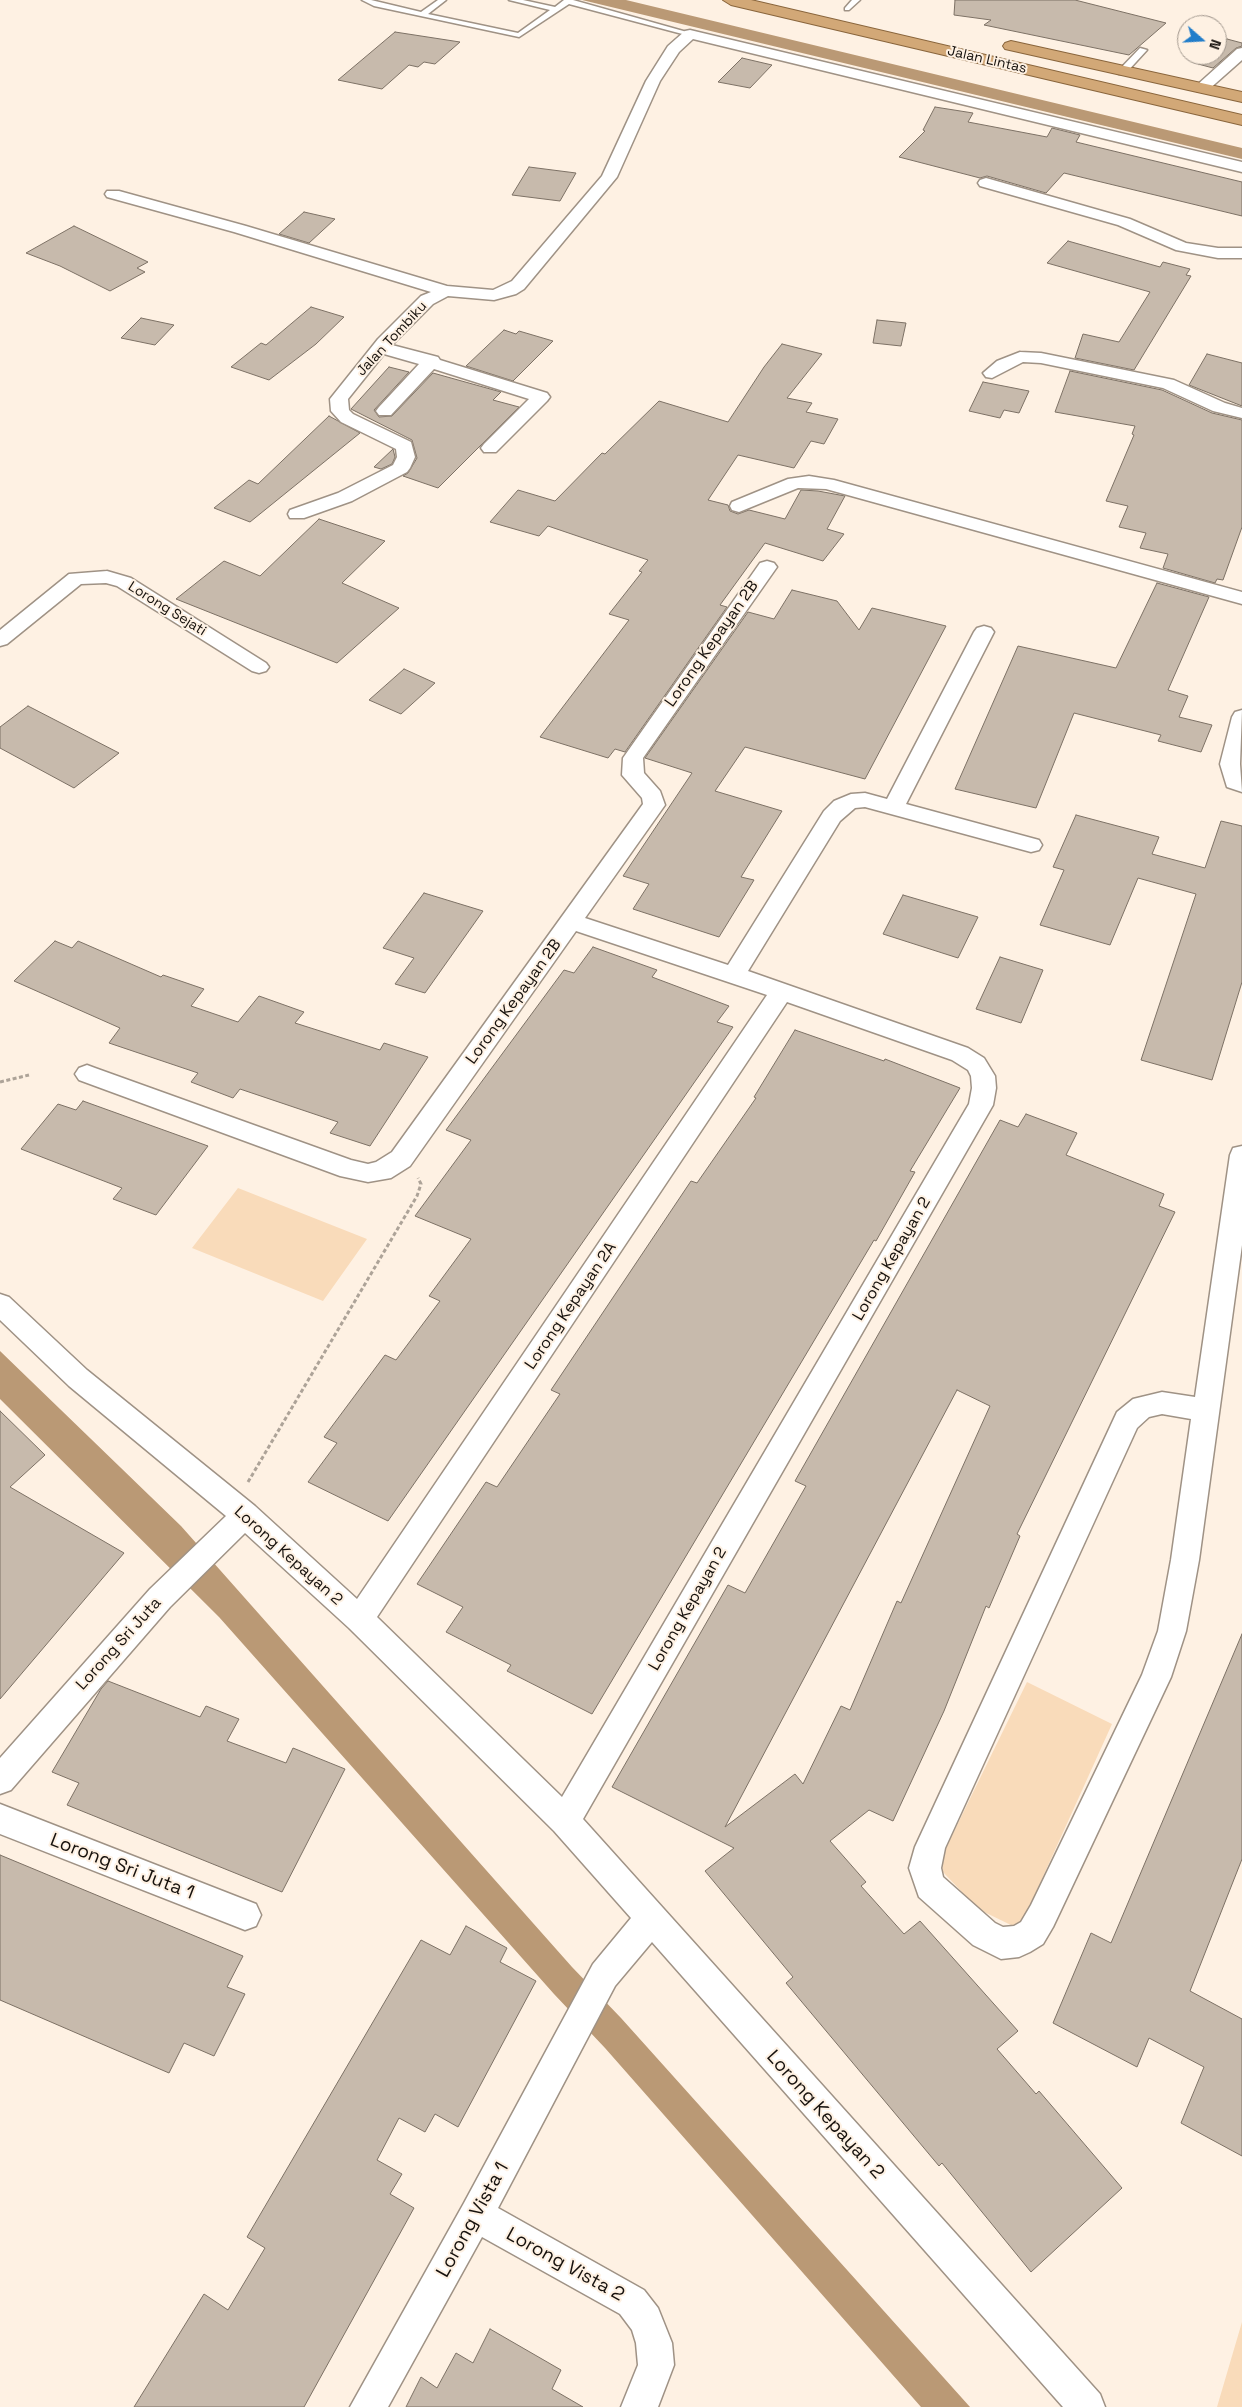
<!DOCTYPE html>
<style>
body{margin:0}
#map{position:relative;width:1242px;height:2407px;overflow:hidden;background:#fef1e3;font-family:"Space Grotesk",sans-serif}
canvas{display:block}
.north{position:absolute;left:1177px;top:15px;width:50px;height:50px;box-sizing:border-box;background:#fef1e3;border:1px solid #a1978d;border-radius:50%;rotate:109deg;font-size:14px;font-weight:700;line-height:20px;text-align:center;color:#16110d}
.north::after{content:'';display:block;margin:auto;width:18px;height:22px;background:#217dca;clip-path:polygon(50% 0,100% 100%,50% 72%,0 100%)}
</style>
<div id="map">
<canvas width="1242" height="2407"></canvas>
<div class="north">N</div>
</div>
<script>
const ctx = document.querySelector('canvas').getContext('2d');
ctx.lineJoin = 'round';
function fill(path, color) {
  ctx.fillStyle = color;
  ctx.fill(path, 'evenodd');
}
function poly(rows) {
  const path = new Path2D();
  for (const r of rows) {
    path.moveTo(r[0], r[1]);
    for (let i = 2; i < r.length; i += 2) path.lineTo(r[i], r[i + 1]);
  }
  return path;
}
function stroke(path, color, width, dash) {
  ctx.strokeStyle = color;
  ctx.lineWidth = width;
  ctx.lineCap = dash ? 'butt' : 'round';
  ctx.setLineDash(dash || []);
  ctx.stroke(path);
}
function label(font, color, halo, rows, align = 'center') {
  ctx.font = font + ' "Space Grotesk",sans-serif';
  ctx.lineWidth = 4;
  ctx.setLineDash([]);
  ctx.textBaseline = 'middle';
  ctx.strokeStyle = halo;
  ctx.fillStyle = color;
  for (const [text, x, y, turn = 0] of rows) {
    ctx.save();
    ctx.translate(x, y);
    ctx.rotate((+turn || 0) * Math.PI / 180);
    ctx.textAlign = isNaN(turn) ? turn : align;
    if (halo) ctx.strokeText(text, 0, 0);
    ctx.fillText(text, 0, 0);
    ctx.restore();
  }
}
fill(poly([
 [238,1188,367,1239,323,1301,192,1248],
 [1027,1682,1112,1724,1022,1923,1013,1926,978,1909,943,1872,941,1858],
 [1242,2322,1242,2407,1217,2407]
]), '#f9dbba');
fill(poly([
 [582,0,626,0,1242,148,1242,159],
 [0,1351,181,1526,572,1967,621,2018,970,2407,921,2407,605,2048,554,1994,219,1617,0,1399]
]), '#ba9975');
const building = poly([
 [955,0,1075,0,1166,23,1129,55,984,25,991,20,954,15,955,0],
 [395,32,460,42,435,64,424,62,418,67,409,65,382,89,338,80,395,32],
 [1227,39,1242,43,1242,46,1236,48,1213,68,1198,64,1209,55,1217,55,1217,48,1227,39],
 [742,58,772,65,750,88,718,82,742,58],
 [935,107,973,113,968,122,1047,137,1052,128,1080,135,1076,142,1242,182,1242,216,1064,173,1046,193,987,176,980,178,899,157,925,131,923,130,935,107],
 [529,167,576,173,560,201,512,195,529,167],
 [304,212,335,219,309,243,279,234,304,212],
 [74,226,148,262,137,268,145,272,110,291,60,266,26,253,74,226],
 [1068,241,1160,267,1163,262,1190,269,1186,275,1191,276,1134,370,1075,358,1083,334,1119,342,1150,292,1047,263,1068,241],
 [311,307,344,317,316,344,269,380,231,367,261,343,266,345,311,307],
 [141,318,174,325,155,345,121,338,141,318],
 [877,320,906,323,901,346,873,343,877,320],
 [504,330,516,334,519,331,553,341,513,381,466,366,504,330],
 [782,344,822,354,787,398,812,403,806,412,838,419,824,444,811,441,794,468,738,455,708,500,728,505,730,511,738,514,749,510,785,519,801,490,818,491,845,496,827,529,844,534,823,561,765,543,720,605,727,607,625,752,615,749,608,758,540,737,629,620,609,614,642,572,639,571,648,560,548,526,539,536,490,522,518,490,555,501,602,453,605,454,659,401,728,422,764,367,782,344],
 [1207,354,1242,363,1242,406,1189,385,1207,354],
 [389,367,409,372,374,410,379,417,392,416,433,373,501,392,493,400,519,407,438,488,403,476,408,473,417,458,412,440,351,409,389,367],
 [1070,371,1162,390,1212,413,1242,420,1242,527,1223,580,1217,579,1215,583,1163,568,1168,554,1140,548,1146,533,1119,527,1128,506,1106,501,1134,435,1132,434,1135,426,1055,412,1070,371],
 [983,382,1029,391,1019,413,1004,410,1000,418,969,411,983,382],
 [329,416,360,433,250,522,214,508,249,480,258,484,329,416],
 [393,449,395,457,392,464,381,469,374,467,393,449],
 [319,519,385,541,342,583,399,608,337,663,176,599,224,561,260,576,319,519],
 [1157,583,1209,597,1168,690,1188,696,1179,717,1212,725,1201,752,1158,741,1161,735,1074,713,1036,808,955,789,1018,646,1116,668,1157,583],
 [792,590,837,601,859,630,872,608,946,626,865,779,745,747,715,791,782,811,741,877,754,880,719,937,633,909,649,884,623,876,692,773,645,758,748,612,774,619,792,590],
 [404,669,435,683,401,714,369,700,404,669],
 [28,706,119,753,74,788,0,748,0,727,28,706],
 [1076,815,1159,837,1152,854,1205,868,1221,821,1242,826,1242,982,1212,1080,1141,1060,1196,894,1138,878,1110,945,1040,925,1064,870,1053,867,1076,815],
 [424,893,483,911,425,993,395,984,414,958,383,948,424,893],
 [903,895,978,917,958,958,883,934,903,895],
 [55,941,72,948,78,941,161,977,163,975,204,989,191,1006,238,1022,259,996,304,1012,295,1023,380,1050,384,1043,428,1057,370,1146,330,1133,338,1122,240,1089,233,1098,191,1082,198,1073,109,1043,120,1028,14,981,55,941],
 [593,947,657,970,652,977,729,1006,717,1022,733,1027,388,1521,308,1482,337,1443,324,1437,385,1355,396,1360,440,1301,429,1296,471,1239,415,1216,471,1140,446,1130,564,970,574,973,593,947],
 [1000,957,1043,970,1021,1023,976,1009,1000,957],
 [795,1030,884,1061,885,1059,960,1088,910,1171,915,1172,876,1241,874,1240,592,1714,507,1671,511,1665,446,1632,463,1607,417,1584,486,1482,497,1487,560,1394,551,1390,691,1181,697,1183,756,1098,754,1097,795,1030],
 [83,1101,208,1146,156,1215,113,1199,122,1188,21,1149,58,1104,76,1110,83,1101],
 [1026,1114,1077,1133,1066,1155,1164,1194,1159,1206,1175,1212,1017,1534,1020,1536,989,1608,986,1606,944,1711,893,1821,869,1810,830,1841,866,1882,861,1886,904,1934,920,1921,1018,2031,997,2049,1036,2094,1039,2091,1122,2188,1031,2272,942,2163,939,2166,786,1983,793,1977,705,1871,734,1848,612,1787,728,1585,745,1593,806,1486,795,1481,1000,1120,1018,1127,1026,1114],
 [957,1390,990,1406,901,1603,897,1601,850,1710,841,1706,803,1784,795,1774,725,1827,957,1390],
 [0,1411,45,1455,10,1487,124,1553,0,1699,0,1411],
 [1242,1634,1242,1859,1190,1991,1242,2019,1242,2156,1181,2123,1204,2067,1149,2038,1137,2067,1053,2023,1091,1933,1111,1943,1242,1634],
 [108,1681,200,1717,206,1706,239,1719,227,1741,286,1763,293,1748,345,1769,282,1892,67,1805,79,1783,52,1772,101,1689,108,1681],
 [0,1855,243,1956,227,1987,245,1994,214,2056,184,2043,169,2073,0,2000,0,1855],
 [466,1926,507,1948,500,1962,536,1981,458,2127,435,2114,425,2132,399,2118,377,2160,402,2174,390,2194,414,2208,304,2407,134,2407,204,2294,228,2310,265,2248,247,2237,421,1940,450,1955,466,1926],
 [490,2329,561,2370,552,2389,583,2407,406,2407,421,2377,437,2388,456,2353,473,2363,490,2329]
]);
fill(building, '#c7baac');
stroke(building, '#7d7165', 1);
const service = poly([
 [362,0,371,0,421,12,438,0,446,0,428,14,518,33,550,10,509,0,523,0,555,7,564,0,573,0,694,34,690,36,569,4,519,37,374,6,362,0],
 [852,0,860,0,849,10,845,10,845,8,852,0],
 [1140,48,1147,50,1125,74,1119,74,1119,70,1140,48]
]);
const minor = poly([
 [690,30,1242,162,1242,172,693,39,679,52,660,81,617,177,524,289,516,294,494,300,448,296,433,304,392,345,438,357,440,360,547,393,550,397,547,401,496,452,484,452,481,448,484,444,529,399,434,369,391,415,379,415,376,411,379,407,419,364,384,354,348,399,349,410,353,414,411,442,415,457,410,468,407,472,352,501,304,518,290,518,288,514,290,510,338,493,393,465,397,457,396,449,341,422,331,411,330,399,378,339,421,296,431,292,234,232,107,197,105,194,107,191,119,191,246,226,447,286,493,290,512,281,602,176,646,81,668,46,685,31,690,30],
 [1242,48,1242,60,1207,91,1197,91,1195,88,1197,85,1237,49,1242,48],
 [986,178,1130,219,1186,243,1218,248,1242,248,1242,258,1218,258,1176,250,1118,225,980,186,978,183,980,180,986,178],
 [1020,352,1041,353,1174,380,1225,403,1242,408,1242,418,1213,411,1163,388,1041,363,1023,362,992,378,986,377,983,373,997,361,1020,352],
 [809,476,834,480,1242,592,1242,604,826,489,798,488,739,512,732,510,730,506,732,502,788,479,809,476],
 [767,561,774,563,777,567,643,758,644,773,660,791,665,805,585,918,728,965,824,811,834,801,851,794,865,793,887,799,974,632,977,628,984,626,991,628,994,632,906,804,1039,840,1042,845,1039,850,1031,852,865,807,855,808,840,821,748,971,968,1048,984,1058,995,1076,996,1088,993,1105,583,1819,1100,2394,1105,2407,1063,2407,652,1942,615,1986,498,2208,644,2290,658,2308,672,2343,674,2365,658,2407,621,2407,638,2365,636,2343,632,2330,620,2314,482,2237,388,2407,350,2407,464,2203,593,1964,631,1918,554,1831,349,1628,245,1533,170,1607,11,1790,0,1794,0,1758,150,1589,226,1516,69,1386,0,1320,0,1294,9,1297,87,1370,255,1506,357,1599,767,995,576,931,410,1166,391,1178,368,1182,340,1176,79,1080,75,1074,79,1068,87,1065,95,1068,351,1160,368,1164,376,1162,392,1152,643,804,642,798,622,775,623,758,760,563,767,561],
 [787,1002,952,1060,968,1070,971,1076,972,1088,969,1104,562,1797,377,1617,787,1002],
 [107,571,131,578,266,663,269,667,266,671,259,673,252,671,117,586,106,583,81,584,7,644,0,646,0,630,69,574,107,571],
 [1242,710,1240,764,1242,792,1227,787,1220,764,1232,717,1235,712,1242,710],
 [1242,1146,1242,1245,1199,1560,1186,1631,1171,1677,1053,1927,1043,1944,1030,1952,1019,1957,1001,1959,973,1945,919,1897,909,1868,915,1847,1117,1412,1133,1399,1162,1392,1195,1397,1230,1155,1233,1148,1242,1146],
 [1162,1414,1191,1419,1171,1560,1158,1631,1142,1675,1031,1905,1021,1922,1014,1926,1003,1927,995,1923,943,1877,941,1868,945,1848,1137,1428,1149,1417,1162,1414],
 [0,1804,256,1904,261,1915,256,1926,245,1930,0,1834,0,1804]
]);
const trunk = poly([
 [723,0,751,0,1242,115,1242,125,731,5,723,0],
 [1011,41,1242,92,1242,102,1005,49,1003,46,1005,43,1011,41]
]);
stroke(service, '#9f9285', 3);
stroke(minor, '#9f9285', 3);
stroke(trunk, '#89653c', 2);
stroke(poly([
 [0,1082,29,1075],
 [248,1482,417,1196,421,1184,418,1178]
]), '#ada398', 3, [4, 2.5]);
fill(service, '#fff');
fill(minor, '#fff');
fill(trunk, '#d2a877');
label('14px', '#16110d', '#fef1e3', [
 ["Jalan Lintas",987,60,13],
 ["Jalan Tombiku",392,339,-47],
 ["Lorong Sejati",167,609,32]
]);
label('16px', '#16110d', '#fef1e3', [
 ["Lorong Kepayan 2B",712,644,-55],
 ["Lorong Kepayan 2B",514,1002,-54],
 ["Lorong Kepayan 2",892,1259,-60],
 ["Lorong Kepayan 2A",571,1306,-56],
 ["Lorong Kepayan 2",288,1556,42],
 ["Lorong Kepayan 2",688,1609,-60],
 ["Lorong Sri Juta",119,1644,-48]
]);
label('19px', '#16110d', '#fef1e3', [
 ["Lorong Sri Juta 1",122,1867,21],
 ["Lorong Kepayan 2",825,2115,48],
 ["Lorong Vista 1",473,2220,-61],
 ["Lorong Vista 2",565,2265,29]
]);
</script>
